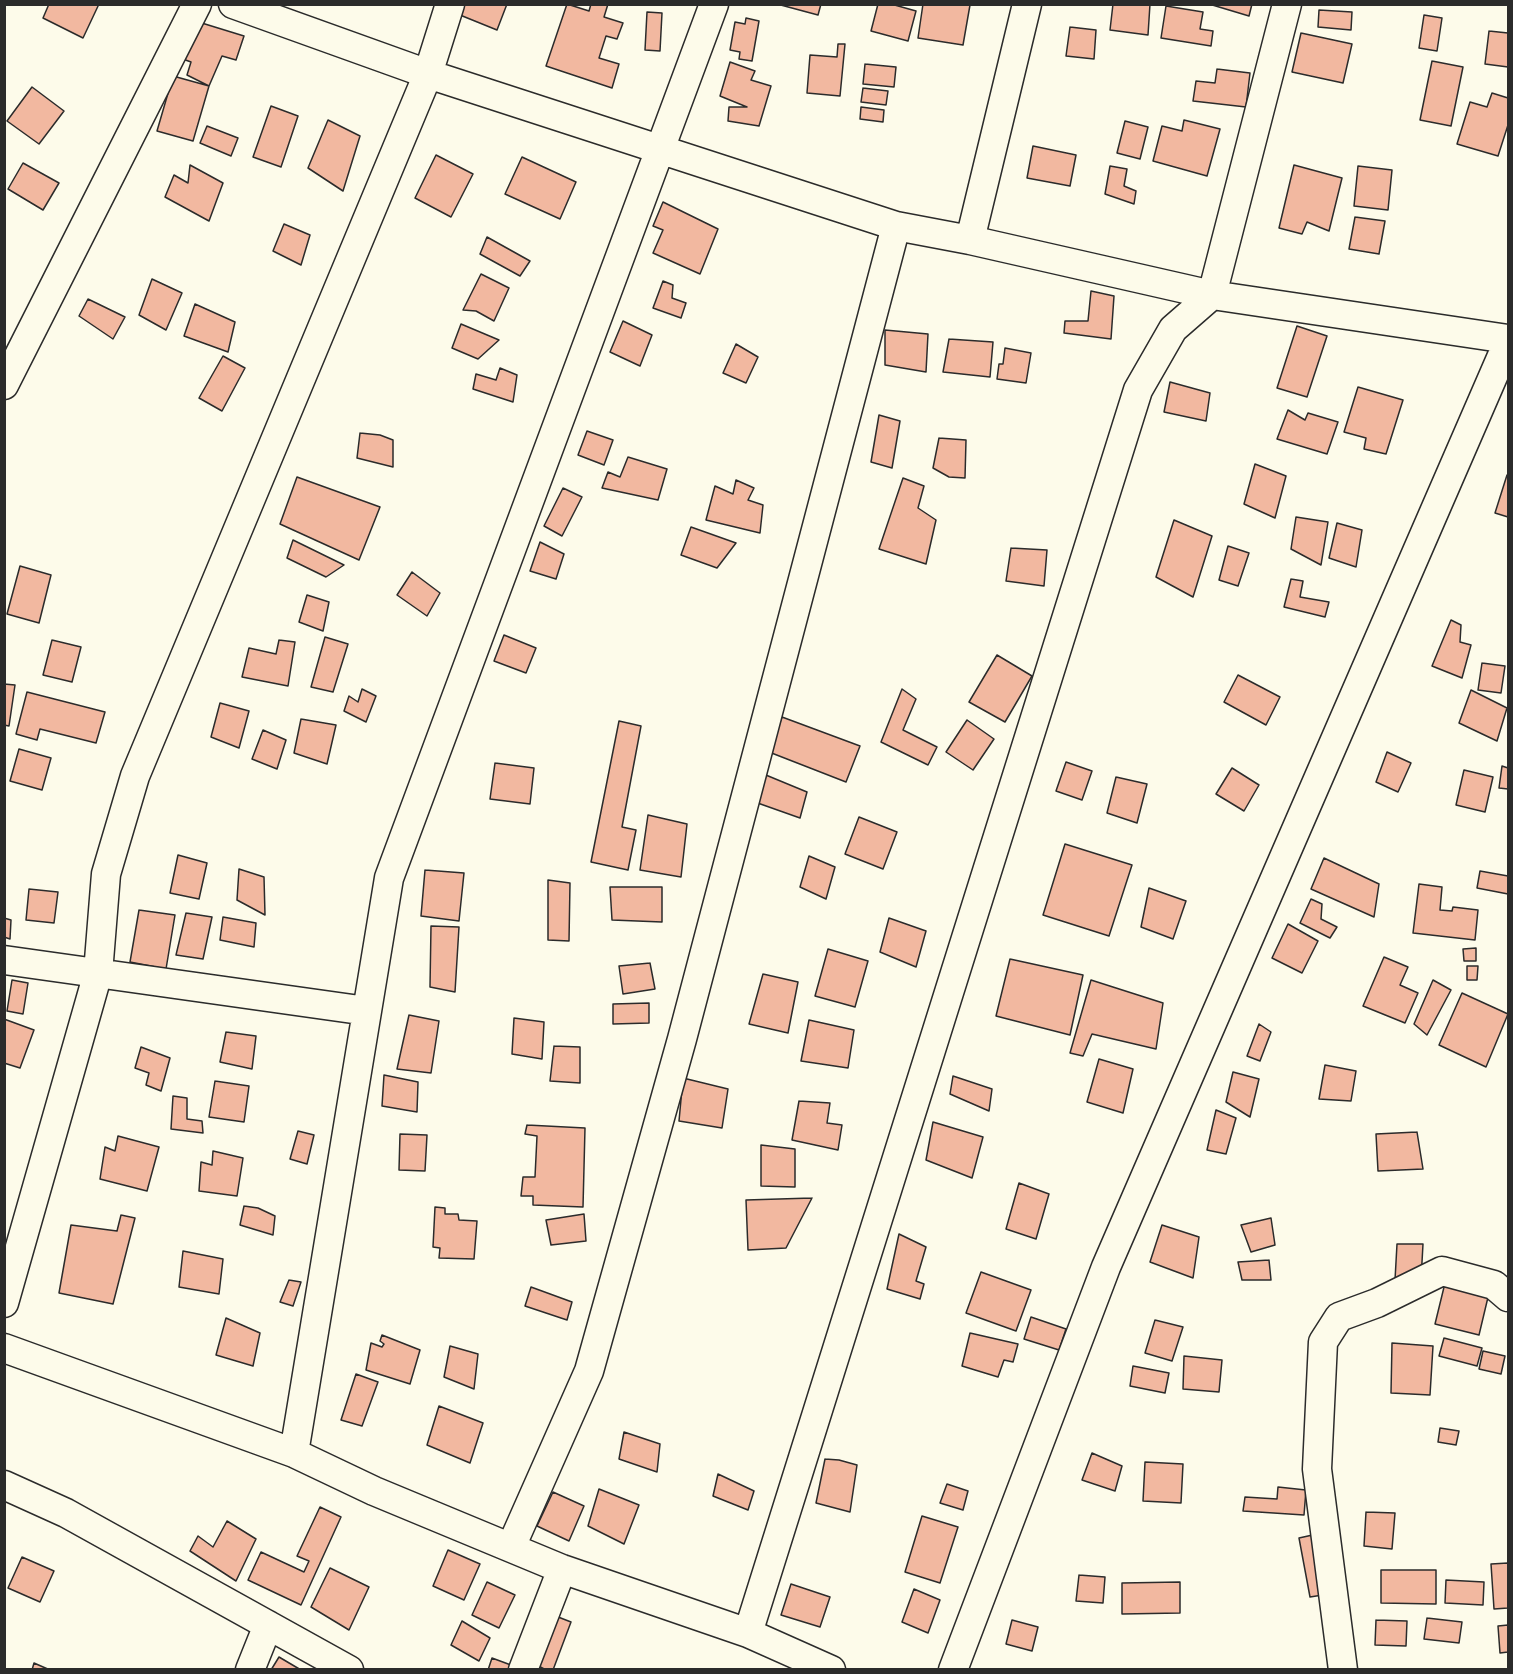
<!DOCTYPE html>
<style>
body{margin:0}
#map{position:relative;width:1513px;height:1674px;overflow:hidden;background:#fdfbea;font-family:"IBM Plex Serif",serif}
canvas{display:block}
.frame{position:absolute;inset:0;border:6px solid #2b2b2b;pointer-events:none}
</style>
<div id="map">
<canvas width="1513" height="1674"></canvas>
<div class="frame"></div>
</div>
<script>
const ctx = document.querySelector('canvas').getContext('2d');
ctx.lineJoin = 'round';
function fill(path, color) {
  ctx.fillStyle = color;
  ctx.fill(path, 'evenodd');
}
function poly(rows) {
  const path = new Path2D();
  for (const r of rows) {
    path.moveTo(r[0], r[1]);
    for (let i = 2; i < r.length; i += 2) path.lineTo(r[i], r[i + 1]);
  }
  return path;
}
function stroke(path, color, width, dash) {
  ctx.strokeStyle = color;
  ctx.lineWidth = width;
  ctx.lineCap = dash ? 'butt' : 'round';
  ctx.setLineDash(dash || []);
  ctx.stroke(path);
}
const building = poly([
 [49,4,99,4,83,38,43,18,49,4],
 [459,4,507,4,497,30,455,13,459,4],
 [567,4,589,11,591,4,608,4,604,17,623,23,617,39,606,36,599,58,619,64,612,88,546,66,567,4],
 [777,4,821,4,818,15,777,4],
 [878,4,891,4,916,11,908,41,871,31,878,4],
 [923,4,970,5,963,45,918,38,923,4],
 [1113,4,1150,4,1148,35,1110,30,1113,4],
 [1209,4,1252,4,1249,16,1209,4],
 [1166,6,1203,12,1200,29,1213,31,1211,46,1161,38,1166,6],
 [1319,10,1352,12,1351,30,1318,27,1319,10],
 [647,12,662,13,660,51,645,50,647,12],
 [1424,15,1442,18,1437,51,1419,48,1424,15],
 [746,18,759,21,752,61,739,59,740,52,730,50,735,22,745,24,746,18],
 [192,20,244,36,236,60,222,56,209,86,187,75,191,62,180,58,192,20],
 [1070,27,1096,30,1094,59,1066,56,1070,27],
 [1489,31,1508,33,1508,67,1485,64,1489,31],
 [1301,33,1352,44,1343,83,1292,72,1301,33],
 [838,44,845,44,840,96,807,93,810,55,837,57,838,44],
 [1432,61,1463,67,1451,126,1420,120,1432,61],
 [730,62,755,71,751,80,771,86,759,126,728,121,729,107,747,107,720,96,730,62],
 [865,64,896,67,894,87,863,84,865,64],
 [1217,69,1250,73,1246,107,1193,101,1196,81,1215,83,1217,69],
 [173,76,209,86,193,141,157,131,173,76],
 [32,87,64,111,39,144,7,121,32,87],
 [863,88,888,91,886,105,861,102,863,88],
 [1492,93,1508,98,1508,125,1498,156,1457,144,1470,102,1487,107,1492,93],
 [271,106,298,116,281,167,253,157,271,106],
 [861,107,884,110,883,122,860,119,861,107],
 [328,120,360,136,343,191,308,168,328,120],
 [1184,120,1220,129,1207,176,1153,161,1162,126,1182,131,1184,120],
 [1125,121,1148,127,1140,159,1117,153,1125,121],
 [207,126,238,138,231,156,200,143,207,126],
 [1033,146,1076,155,1070,186,1027,178,1033,146],
 [436,155,473,174,451,217,415,198,436,155],
 [522,157,576,182,560,219,505,194,522,157],
 [23,163,59,183,43,210,8,189,23,163],
 [190,165,223,183,209,221,165,197,174,175,188,183,190,165],
 [1294,165,1342,178,1329,231,1307,222,1302,234,1279,228,1294,165],
 [1110,166,1127,169,1124,186,1136,191,1134,204,1105,194,1110,166],
 [1358,166,1392,170,1388,210,1354,206,1358,166],
 [663,202,718,229,700,274,653,253,663,230,653,226,663,202],
 [1355,217,1385,221,1379,254,1349,249,1355,217],
 [284,224,310,235,301,265,273,251,284,224],
 [487,237,530,261,520,276,480,254,487,237],
 [481,274,509,288,494,321,476,311,463,310,481,274],
 [152,279,182,293,166,330,139,315,152,279],
 [663,281,673,285,672,298,686,303,681,318,653,308,663,281],
 [1091,291,1114,296,1111,339,1064,333,1065,321,1088,321,1091,291],
 [88,299,125,317,113,339,79,316,88,299],
 [195,304,235,322,228,352,184,336,195,304],
 [623,321,652,335,640,366,610,352,623,321],
 [461,324,499,340,478,359,452,348,461,324],
 [1297,326,1327,336,1307,397,1277,388,1297,326],
 [885,330,928,334,926,372,885,365,885,330],
 [949,339,993,342,990,377,943,372,949,339],
 [736,344,758,357,746,383,723,373,736,344],
 [1005,348,1031,353,1026,383,997,379,999,364,1003,364,1005,348],
 [223,356,245,368,222,411,199,398,223,356],
 [500,368,517,375,513,402,473,389,476,374,496,380,500,368],
 [1170,382,1210,393,1206,421,1164,412,1170,382],
 [1358,387,1403,400,1386,454,1364,449,1366,438,1344,432,1358,387],
 [1288,410,1305,420,1308,413,1338,422,1327,454,1277,439,1288,410],
 [879,415,900,421,892,468,871,462,879,415],
 [587,431,613,440,604,465,578,455,587,431],
 [360,433,380,435,393,440,393,467,357,458,360,433],
 [939,438,966,440,965,478,949,477,933,468,939,438],
 [628,457,667,469,658,500,602,488,608,472,620,477,628,457],
 [1255,464,1286,476,1275,518,1244,504,1255,464],
 [1507,475,1508,476,1508,517,1495,513,1507,475],
 [297,477,380,507,359,560,280,524,297,477],
 [903,478,924,486,918,508,936,520,926,564,879,549,903,478],
 [736,480,754,488,748,500,763,505,760,533,706,520,715,486,733,494,736,480],
 [563,488,582,497,562,536,544,526,563,488],
 [1296,517,1328,522,1321,565,1291,549,1296,517],
 [1174,520,1212,536,1193,597,1156,577,1174,520],
 [1337,523,1362,530,1356,567,1329,558,1337,523],
 [691,527,736,543,717,568,681,555,691,527],
 [293,540,344,565,326,577,287,558,293,540],
 [540,542,564,554,556,579,530,571,540,542],
 [1228,546,1249,553,1238,586,1219,580,1228,546],
 [1011,548,1047,550,1044,586,1006,581,1011,548],
 [20,566,51,575,39,623,7,614,20,566],
 [412,572,440,593,427,616,397,595,412,572],
 [1291,579,1303,581,1300,597,1329,602,1325,617,1284,607,1291,579],
 [307,595,329,602,323,631,299,622,307,595],
 [1451,620,1461,625,1460,642,1471,645,1462,678,1432,666,1451,620],
 [504,635,536,648,526,673,494,661,504,635],
 [325,637,348,644,333,692,311,687,325,637],
 [52,640,81,647,72,682,43,675,52,640],
 [279,640,295,642,288,686,242,677,249,648,276,654,279,640],
 [997,655,1032,676,1005,722,969,702,997,655],
 [1482,663,1505,666,1501,693,1478,690,1482,663],
 [1238,675,1280,697,1266,725,1224,702,1238,675],
 [4,684,15,685,9,726,4,725,4,684],
 [362,689,376,696,366,722,344,711,349,696,358,702,362,689],
 [902,689,916,699,903,730,937,747,928,765,881,742,902,689],
 [1471,690,1507,708,1497,741,1459,723,1471,690],
 [27,692,105,712,96,743,40,729,37,740,16,734,27,692],
 [220,703,249,711,239,748,211,737,220,703],
 [782,717,860,746,846,782,769,752,782,717],
 [301,719,336,725,327,764,294,753,301,719],
 [967,720,994,739,973,770,946,752,967,720],
 [619,721,641,726,622,827,636,830,628,870,591,862,619,721],
 [263,730,286,740,277,769,252,759,263,730],
 [19,749,51,758,42,790,10,781,19,749],
 [1387,752,1411,763,1398,792,1376,782,1387,752],
 [1066,762,1092,771,1082,800,1056,791,1066,762],
 [495,763,534,768,530,804,490,799,495,763],
 [1502,766,1508,768,1508,789,1499,788,1502,766],
 [1232,768,1259,785,1244,811,1216,794,1232,768],
 [1464,770,1493,777,1485,812,1456,805,1464,770],
 [761,773,807,792,800,818,752,801,761,773],
 [1116,777,1147,784,1137,823,1107,813,1116,777],
 [648,815,687,824,681,877,640,870,648,815],
 [859,817,897,832,883,869,845,854,859,817],
 [1065,844,1132,865,1109,936,1043,915,1065,844],
 [178,855,207,863,199,899,170,893,178,855],
 [809,856,835,867,826,899,800,887,809,856],
 [1324,858,1379,884,1374,917,1311,889,1324,858],
 [239,869,264,877,265,915,237,900,239,869],
 [425,870,464,873,459,921,421,916,425,870],
 [1480,871,1508,876,1508,894,1477,888,1480,871],
 [548,880,570,883,569,941,548,940,548,880],
 [1419,884,1442,887,1440,910,1452,911,1453,907,1478,910,1475,940,1413,933,1419,884],
 [610,887,662,887,662,922,612,920,610,887],
 [1149,888,1186,901,1173,939,1141,927,1149,888],
 [29,889,58,892,54,923,26,920,29,889],
 [1311,899,1322,904,1321,919,1337,927,1330,938,1300,923,1311,899],
 [139,910,175,915,166,969,130,962,139,910],
 [186,913,212,917,203,959,176,955,186,913],
 [223,917,256,923,254,947,220,940,223,917],
 [4,918,11,920,10,939,4,937,4,918],
 [889,918,926,931,916,967,880,952,889,918],
 [1288,924,1318,941,1302,973,1272,958,1288,924],
 [431,926,459,927,455,992,430,987,431,926],
 [1476,948,1476,961,1464,961,1463,949,1476,948],
 [828,949,868,961,855,1007,815,996,828,949],
 [1384,957,1408,967,1400,985,1418,993,1405,1023,1363,1006,1384,957],
 [1010,959,1083,975,1070,1035,996,1016,1010,959],
 [650,963,655,989,623,994,619,966,650,963],
 [1467,966,1478,966,1477,980,1467,980,1467,966],
 [763,974,798,982,788,1033,749,1024,763,974],
 [12,980,28,983,23,1014,7,1011,12,980],
 [1091,980,1163,1003,1156,1049,1092,1034,1083,1056,1070,1053,1091,980],
 [1433,980,1451,990,1427,1035,1414,1024,1433,980],
 [1462,993,1508,1014,1486,1067,1439,1045,1462,993],
 [649,1003,649,1023,613,1024,613,1004,649,1003],
 [409,1015,439,1021,431,1073,397,1069,409,1015],
 [514,1018,544,1022,542,1059,512,1054,514,1018],
 [4,1019,34,1030,20,1068,4,1063,4,1019],
 [809,1020,854,1030,848,1068,801,1061,809,1020],
 [1259,1024,1271,1032,1260,1061,1247,1056,1259,1024],
 [226,1032,256,1036,252,1069,220,1062,226,1032],
 [554,1046,580,1047,580,1083,550,1081,554,1046],
 [141,1047,170,1058,161,1091,146,1085,149,1073,135,1068,141,1047],
 [1099,1059,1133,1069,1123,1113,1087,1102,1099,1059],
 [1325,1065,1356,1071,1351,1101,1319,1099,1325,1065],
 [1233,1072,1259,1079,1250,1117,1226,1102,1233,1072],
 [384,1075,418,1082,417,1112,382,1106,384,1075],
 [953,1076,992,1089,989,1111,950,1094,953,1076],
 [683,1078,728,1089,722,1128,679,1121,683,1078],
 [215,1081,249,1086,244,1122,209,1117,215,1081],
 [173,1096,187,1098,187,1119,202,1121,203,1133,171,1129,173,1096],
 [799,1101,830,1103,827,1123,842,1125,838,1150,792,1140,799,1101],
 [1216,1110,1236,1118,1226,1154,1207,1150,1216,1110],
 [933,1122,983,1137,972,1178,926,1160,933,1122],
 [527,1125,585,1128,583,1207,533,1205,533,1196,521,1196,523,1177,535,1177,537,1136,525,1134,527,1125],
 [298,1131,314,1135,307,1164,290,1159,298,1131],
 [1417,1132,1423,1169,1378,1171,1376,1134,1417,1132],
 [400,1134,427,1135,425,1171,399,1170,400,1134],
 [118,1136,159,1147,147,1191,100,1179,105,1147,115,1151,118,1136],
 [761,1145,795,1149,795,1187,761,1186,761,1145],
 [213,1151,243,1158,237,1196,199,1191,201,1162,212,1165,213,1151],
 [1019,1183,1049,1194,1036,1239,1006,1229,1019,1183],
 [812,1198,786,1248,748,1250,746,1200,812,1198],
 [244,1206,258,1208,275,1216,273,1235,240,1225,244,1206],
 [435,1207,445,1208,445,1214,458,1214,459,1220,477,1221,474,1259,439,1258,440,1248,433,1247,435,1207],
 [584,1214,586,1241,551,1245,546,1220,584,1214],
 [121,1215,135,1218,113,1304,59,1293,71,1225,117,1231,121,1215],
 [1271,1218,1275,1245,1251,1252,1241,1225,1271,1218],
 [1162,1225,1199,1237,1193,1278,1150,1262,1162,1225],
 [899,1234,926,1247,916,1281,924,1284,920,1299,887,1289,899,1234],
 [1397,1244,1423,1244,1421,1280,1395,1280,1397,1244],
 [183,1251,223,1259,219,1294,179,1287,183,1251],
 [1269,1260,1271,1280,1242,1280,1238,1262,1269,1260],
 [981,1272,1031,1290,1016,1331,966,1313,981,1272],
 [289,1280,301,1282,293,1306,280,1302,289,1280],
 [1445,1283,1489,1293,1479,1335,1435,1324,1445,1283],
 [531,1287,572,1302,567,1320,525,1306,531,1287],
 [1031,1317,1066,1329,1059,1350,1024,1339,1031,1317],
 [226,1318,260,1333,253,1366,216,1355,226,1318],
 [1155,1320,1183,1327,1172,1361,1145,1353,1155,1320],
 [970,1333,1018,1344,1013,1362,1004,1360,998,1377,962,1366,970,1333],
 [382,1335,420,1350,410,1384,366,1370,371,1343,382,1347,384,1344,380,1341,382,1335],
 [1444,1338,1482,1348,1477,1366,1439,1356,1444,1338],
 [1392,1343,1433,1346,1430,1395,1391,1393,1392,1343],
 [450,1346,478,1354,474,1389,444,1377,450,1346],
 [1483,1351,1505,1356,1501,1374,1479,1369,1483,1351],
 [1184,1356,1222,1360,1219,1392,1183,1389,1184,1356],
 [1133,1366,1169,1373,1165,1393,1130,1386,1133,1366],
 [356,1374,378,1382,362,1426,341,1420,356,1374],
 [439,1406,483,1423,470,1463,427,1445,439,1406],
 [1440,1428,1459,1431,1456,1445,1438,1442,1440,1428],
 [624,1432,660,1444,657,1472,619,1459,624,1432],
 [1092,1453,1122,1466,1115,1491,1082,1480,1092,1453],
 [825,1459,839,1460,857,1465,850,1512,816,1503,825,1459],
 [1145,1462,1183,1464,1181,1503,1143,1501,1145,1462],
 [718,1474,754,1491,748,1510,713,1496,718,1474],
 [947,1484,968,1491,963,1510,940,1503,947,1484],
 [1278,1487,1306,1490,1304,1515,1243,1511,1245,1497,1277,1499,1278,1487],
 [599,1489,639,1505,624,1544,588,1526,599,1489],
 [553,1492,584,1506,569,1541,537,1526,553,1492],
 [320,1507,341,1517,301,1605,248,1580,261,1552,304,1572,309,1561,297,1556,320,1507],
 [1366,1512,1395,1513,1392,1549,1364,1546,1366,1512],
 [922,1516,958,1527,940,1583,905,1572,922,1516],
 [227,1521,256,1539,236,1581,190,1551,198,1536,213,1547,227,1521],
 [1317,1534,1329,1594,1310,1597,1299,1538,1317,1534],
 [448,1550,480,1564,464,1600,433,1586,448,1550],
 [22,1557,54,1571,40,1602,8,1588,22,1557],
 [1508,1563,1508,1608,1494,1609,1491,1564,1508,1563],
 [330,1568,369,1587,349,1630,311,1607,330,1568],
 [1381,1570,1436,1570,1436,1604,1381,1603,1381,1570],
 [1079,1575,1105,1577,1103,1603,1076,1601,1079,1575],
 [1446,1580,1484,1582,1483,1605,1445,1603,1446,1580],
 [487,1582,515,1595,499,1628,472,1615,487,1582],
 [1180,1582,1180,1613,1122,1614,1122,1583,1180,1582],
 [791,1584,830,1597,820,1627,781,1615,791,1584],
 [914,1589,940,1600,928,1633,902,1622,914,1589],
 [553,1615,571,1622,553,1670,546,1670,533,1663,553,1615],
 [1427,1618,1462,1622,1459,1643,1424,1639,1427,1618],
 [1012,1620,1038,1627,1032,1651,1006,1644,1012,1620],
 [1376,1620,1407,1621,1406,1646,1375,1645,1376,1620],
 [462,1621,490,1638,479,1661,451,1645,462,1621],
 [1508,1625,1508,1652,1500,1653,1498,1626,1508,1625],
 [279,1657,301,1670,271,1670,279,1657],
 [492,1658,519,1668,519,1670,488,1670,492,1658],
 [34,1663,50,1670,32,1670,34,1663]
]);
fill(building, '#f2b8a0');
stroke(building, '#2b2b2b', 1.5);
const street = poly([
 [233,4,428,74,896,226,970,240,1212,295,1508,339],
 [970,240,1027,4],
 [4,385,197,4],
 [4,960,367,1011],
 [4,1303,98,973,106,874,135,776,428,74,450,4],
 [4,1348,294,1453,374,1491,562,1569,748,1633,831,1670],
 [294,1453,389,878,714,4],
 [4,1485,66,1513,349,1670],
 [511,1547,589,1371,682,1039,896,226],
 [748,1633,1138,390,1173,329,1212,295,1287,4],
 [250,1670,268,1625],
 [523,1670,562,1569],
 [953,1670,1106,1267,1508,342],
 [1343,1670,1317,1469,1323,1342,1339,1317,1377,1303,1442,1271,1494,1285,1508,1297]
]);
stroke(street, '#2b2b2b', 31);
stroke(street, '#fdfbea', 28);
</script>
